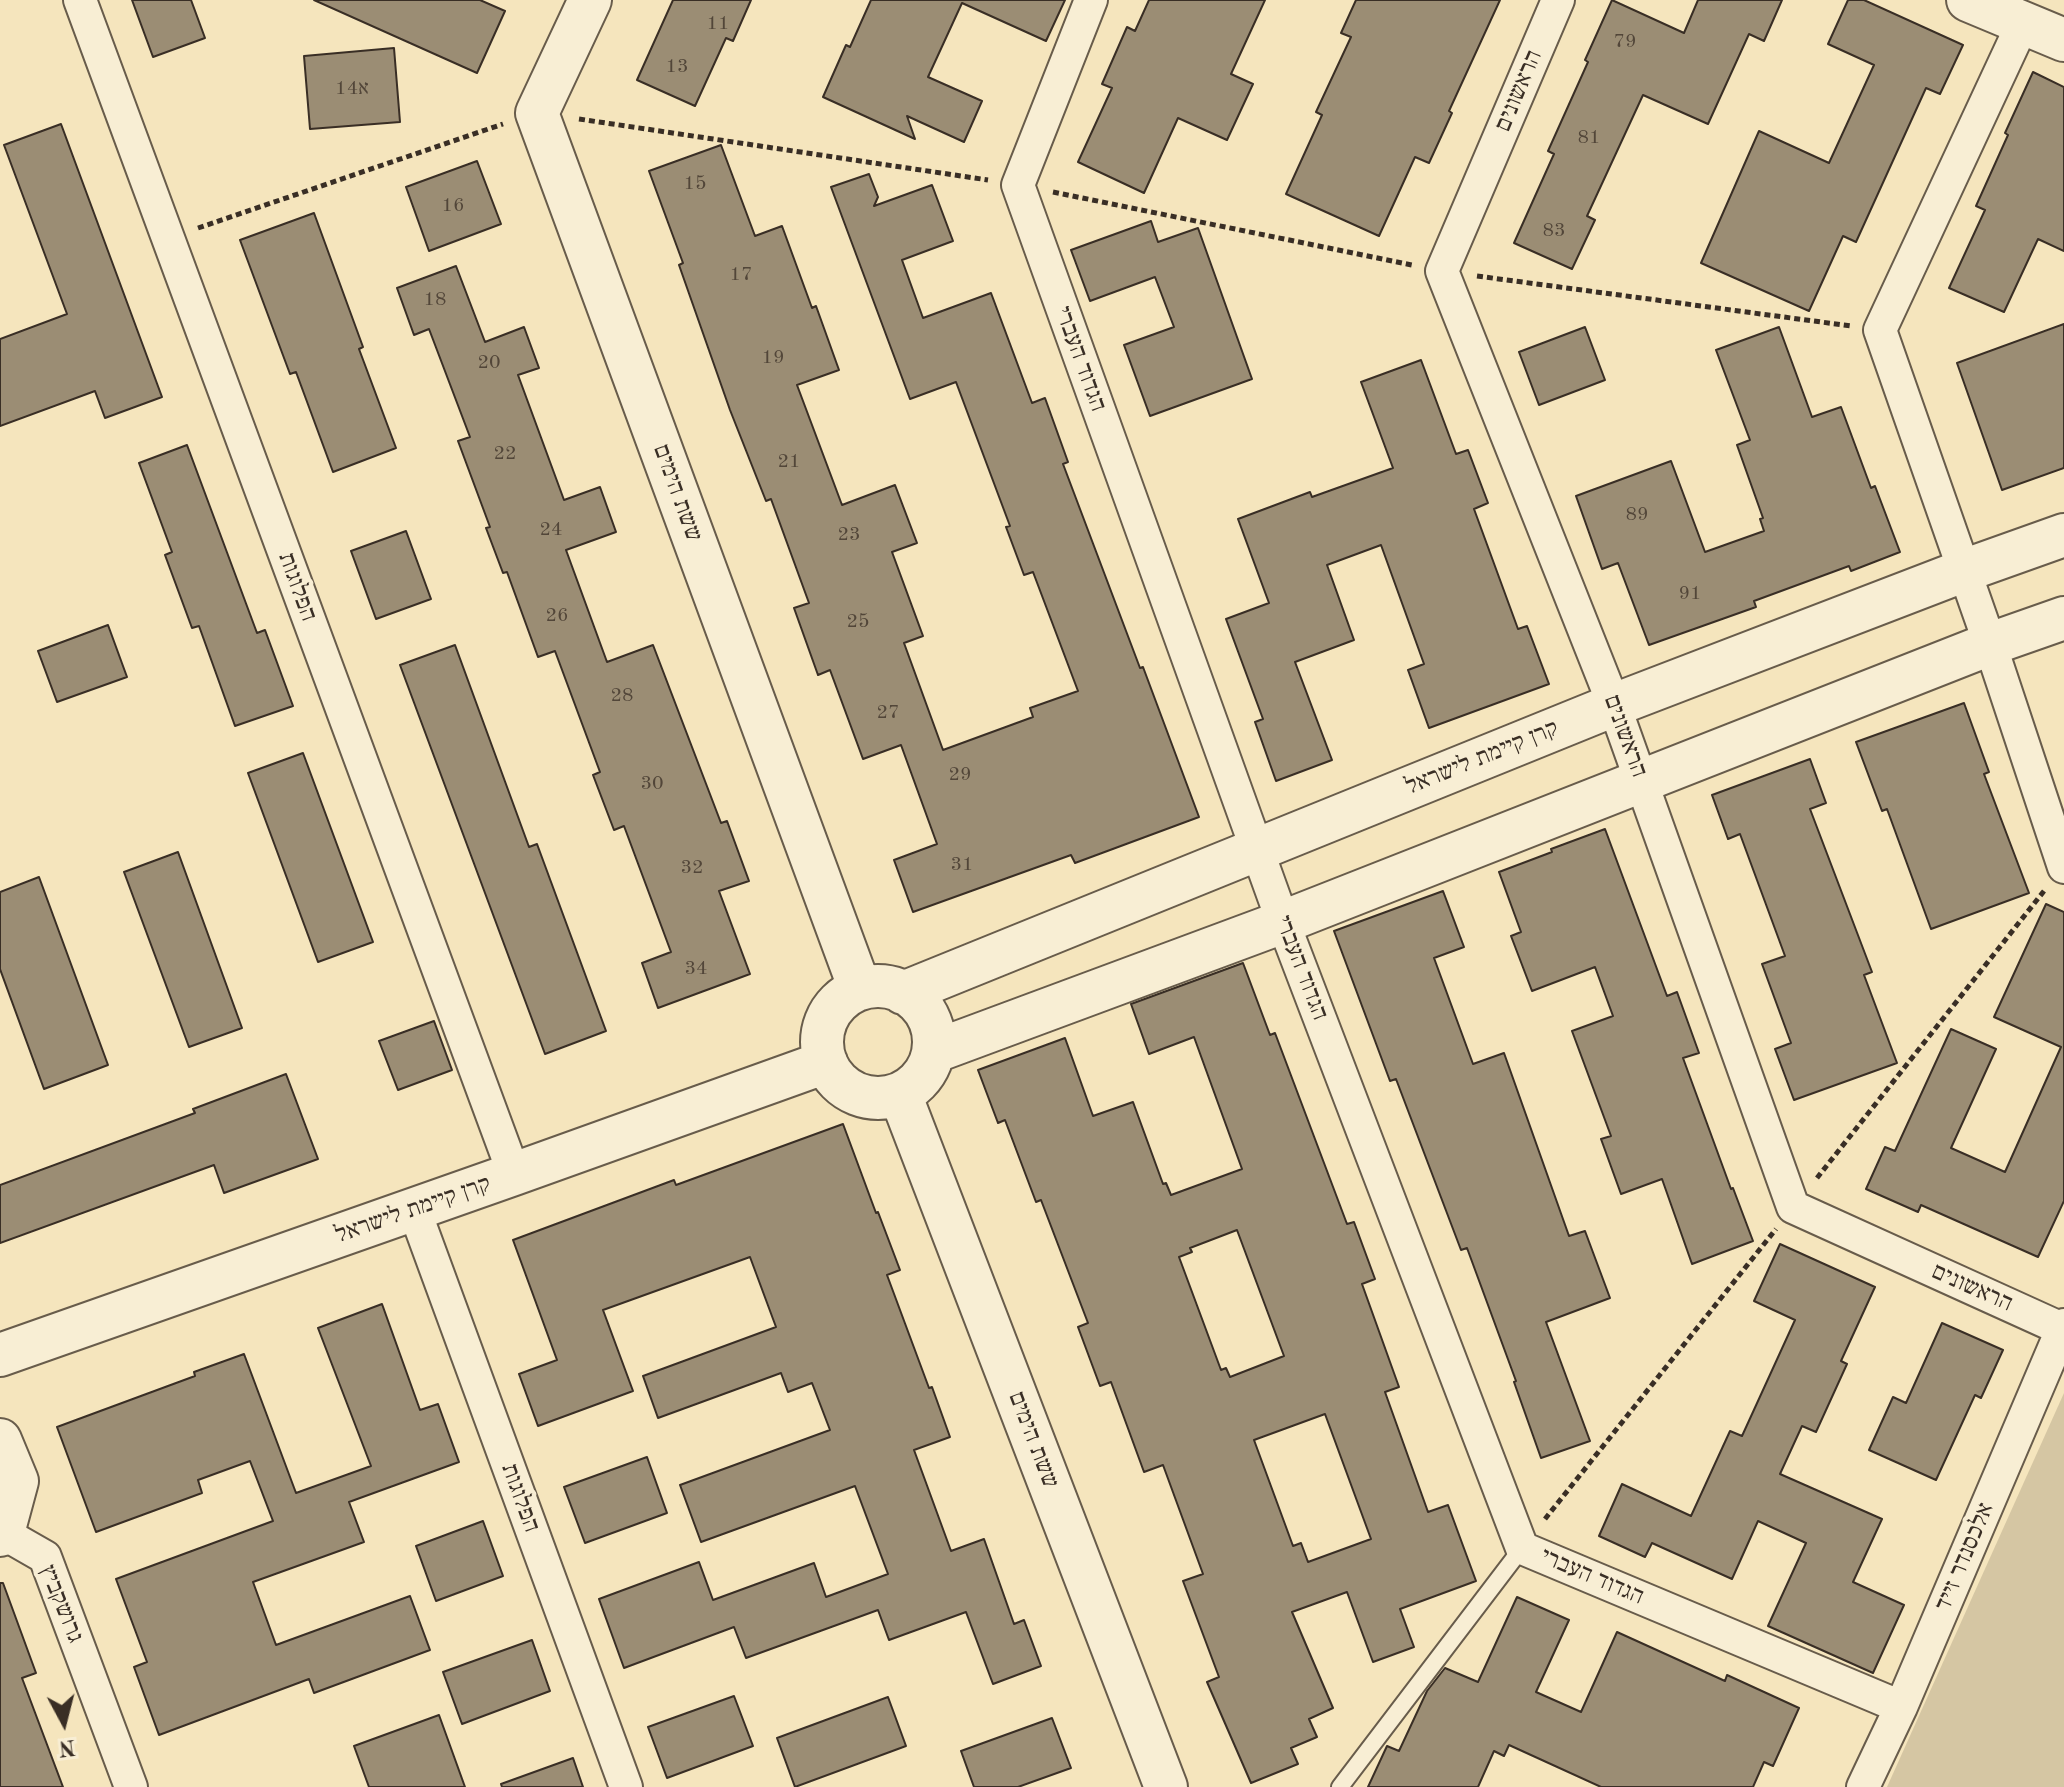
<!DOCTYPE html>
<meta charset="utf-8">
<style>
body{margin:0}
#map{position:relative;width:2064px;height:1787px;overflow:hidden;background:#f5e5bd;font-family:"Old Standard TT",serif}
canvas{display:block}
.north{position:absolute;left:24px;top:1683px;width:80px;height:80px;-webkit-text-stroke:6px #f8eed4;paint-order:stroke;rotate:173deg;font-size:22px;font-weight:700;line-height:32px;text-align:center;color:#392e25}
.north::after{content:'';display:block;margin:auto;width:28px;height:36px;background:#392e25;clip-path:polygon(50% 0,100% 100%,50% 72%,0 100%)}
</style>
<div id="map">
<canvas width="2064" height="1787"></canvas>
<div class="north">N</div>
</div>
<script>
const ctx = document.querySelector('canvas').getContext('2d');
ctx.lineJoin = 'round';
function fill(path, color) {
  ctx.fillStyle = color;
  ctx.fill(path, 'evenodd');
}
function poly(rows) {
  const path = new Path2D();
  for (const r of rows) {
    if (r.length === 3) {
      path.moveTo(r[0] + r[2], r[1]);
      path.arc(r[0], r[1], r[2], 0, 2 * Math.PI);
      continue;
    }
    path.moveTo(r[0], r[1]);
    for (let i = 2; i < r.length; i += 2) path.lineTo(r[i], r[i + 1]);
  }
  return path;
}
function stroke(path, color, width, dash) {
  ctx.strokeStyle = color;
  ctx.lineWidth = width;
  ctx.lineCap = dash ? 'butt' : 'round';
  ctx.setLineDash(dash || []);
  ctx.stroke(path);
}
function label(font, color, halo, rows, align = 'center') {
  ctx.font = font + ' "Old Standard TT","Frank Ruhl Libre",serif';
  ctx.lineWidth = 8;
  ctx.setLineDash([]);
  ctx.textBaseline = 'middle';
  ctx.strokeStyle = halo;
  ctx.fillStyle = color;
  for (const [text, x, y, turn = 0] of rows) {
    ctx.save();
    ctx.translate(x, y);
    ctx.rotate((+turn || 0) * Math.PI / 180);
    ctx.textAlign = isNaN(turn) ? turn : align;
    if (halo) ctx.strokeText(text, 0, 0);
    ctx.fillText(text, 0, 0);
    ctx.restore();
  }
}
fill(poly([
 [2064,1393,2064,1787,1887,1787]
]), '#d5c6a3');
const building = poly([
 [132,0,191,0,205,38,153,57,132,0],
 [314,0,480,0,505,11,477,73,314,0],
 [673,0,751,0,733,41,726,38,695,106,637,80,673,0],
 [871,0,1065,0,1046,41,962,3,928,77,982,101,964,142,907,116,915,139,823,97,846,45,850,47,871,0],
 [1149,0,1265,0,1231,74,1253,84,1227,140,1178,118,1144,193,1078,162,1112,88,1102,84,1127,27,1135,31,1149,0],
 [1356,0,1500,0,1449,111,1452,113,1429,163,1415,157,1379,236,1286,194,1322,115,1316,112,1351,37,1341,33,1356,0],
 [1612,0,1684,33,1698,0,1782,0,1764,41,1749,34,1708,124,1643,95,1587,216,1595,220,1572,269,1514,243,1554,154,1548,151,1588,62,1585,60,1612,0],
 [1848,0,1864,0,1963,45,1940,94,1926,88,1856,242,1843,236,1809,311,1701,263,1759,131,1829,163,1874,65,1828,44,1848,0],
 [394,48,400,122,310,129,304,56,394,48],
 [2033,72,2064,87,2064,251,2038,239,2004,312,1949,288,1985,210,1976,206,2008,135,2005,133,2033,72],
 [61,124,162,397,105,418,95,391,0,426,0,339,67,314,4,145,61,124],
 [721,145,755,236,782,226,812,308,816,306,839,370,797,385,842,505,895,485,917,543,892,552,923,636,904,643,943,750,1033,717,1030,708,1078,691,1033,572,1024,575,1006,527,1010,526,956,382,910,399,831,187,869,174,878,197,874,206,932,185,953,241,902,260,923,318,991,293,1032,403,1045,398,1068,462,1063,464,1140,668,1143,667,1199,817,1075,863,1071,855,913,912,894,860,937,844,901,745,863,759,830,670,818,675,794,608,809,603,771,499,766,501,730,410,679,265,683,263,649,171,721,145],
 [477,161,501,224,429,251,406,187,477,161],
 [314,213,363,347,359,349,396,448,333,472,296,372,290,374,240,240,314,213],
 [1151,221,1158,242,1198,228,1252,379,1150,416,1124,345,1174,327,1155,277,1090,301,1071,250,1151,221],
 [456,266,485,342,524,327,539,368,518,375,564,500,600,487,616,532,566,550,607,662,653,645,721,823,727,821,749,881,719,891,750,974,658,1008,642,963,671,952,624,826,614,830,593,775,600,772,555,651,538,657,507,572,503,573,486,528,490,527,458,441,470,437,429,329,414,335,397,288,456,266],
 [2064,324,2064,468,2002,490,1957,363,2064,324],
 [1585,327,1605,380,1539,405,1519,352,1585,327],
 [1779,327,1812,417,1841,407,1871,488,1875,486,1900,552,1851,571,1849,566,1754,601,1756,607,1649,645,1618,563,1602,569,1576,496,1671,461,1705,552,1764,531,1760,519,1763,518,1737,445,1750,440,1716,350,1779,327],
 [1421,360,1456,454,1468,450,1488,503,1474,509,1518,629,1527,626,1549,684,1429,728,1408,670,1424,664,1381,545,1327,565,1354,640,1295,662,1332,760,1276,781,1255,722,1263,719,1226,619,1269,603,1238,519,1310,492,1312,497,1393,468,1361,382,1421,360],
 [187,445,257,633,265,630,293,706,235,726,199,626,192,628,165,555,172,552,139,463,187,445],
 [406,531,431,599,376,619,351,551,406,531],
 [108,625,127,677,57,702,38,651,108,625],
 [455,645,529,847,537,844,606,1031,545,1054,400,665,455,645],
 [1964,703,1989,772,1984,774,2029,893,1931,929,1887,809,1882,811,1856,742,1964,703],
 [303,753,373,942,318,962,248,773,303,753],
 [1810,759,1826,803,1810,809,1872,972,1864,975,1897,1063,1794,1100,1775,1049,1791,1043,1762,964,1785,956,1740,834,1728,839,1712,795,1810,759],
 [1605,829,1667,996,1677,992,1699,1053,1683,1058,1731,1189,1733,1188,1753,1241,1692,1264,1662,1179,1621,1194,1601,1139,1611,1136,1572,1031,1613,1016,1595,967,1532,991,1511,936,1521,932,1499,872,1552,852,1551,849,1605,829],
 [178,852,242,1028,189,1047,124,872,178,852],
 [39,877,108,1065,44,1089,0,969,0,892,39,877],
 [1443,891,1464,947,1434,958,1473,1064,1504,1053,1569,1236,1585,1231,1610,1298,1546,1322,1590,1441,1541,1458,1514,1382,1516,1381,1467,1248,1461,1250,1396,1079,1390,1081,1334,931,1443,891],
 [2046,904,2064,912,2064,1201,2038,1257,1921,1205,1918,1212,1866,1189,1885,1147,1895,1151,1951,1029,1996,1049,1951,1148,2005,1172,2061,1047,1994,1017,2046,904],
 [1243,963,1270,1035,1275,1033,1347,1224,1354,1222,1375,1279,1362,1284,1399,1387,1385,1392,1428,1512,1448,1505,1476,1581,1400,1609,1414,1647,1373,1662,1347,1592,1292,1612,1333,1708,1309,1719,1317,1737,1291,1748,1298,1764,1251,1783,1207,1682,1219,1677,1183,1581,1203,1574,1163,1465,1144,1472,1111,1382,1100,1386,1078,1327,1088,1323,1041,1200,1036,1202,1005,1120,998,1123,978,1070,1065,1038,1093,1116,1133,1102,1163,1184,1166,1183,1171,1195,1242,1169,1194,1037,1149,1054,1131,1004,1243,963],
 [1237,1230,1284,1356,1230,1377,1226,1368,1221,1370,1179,1257,1192,1252,1190,1248,1237,1230],
 [1325,1414,1371,1539,1308,1562,1301,1543,1293,1546,1254,1440,1325,1414],
 [434,1021,452,1070,398,1090,379,1041,434,1021],
 [286,1074,318,1159,224,1193,214,1165,0,1243,0,1185,195,1113,193,1109,286,1074],
 [843,1124,876,1213,878,1212,900,1270,887,1275,929,1388,932,1387,950,1437,914,1450,951,1551,984,1539,1014,1624,1024,1620,1041,1666,993,1684,966,1612,889,1640,878,1610,746,1658,734,1627,624,1668,599,1599,699,1562,713,1600,814,1563,826,1597,888,1574,855,1486,701,1542,680,1485,830,1430,812,1383,788,1392,781,1373,658,1418,643,1376,776,1327,750,1257,603,1310,633,1391,538,1426,519,1374,557,1360,513,1240,674,1180,676,1185,843,1124],
 [1780,1244,1875,1287,1841,1361,1847,1364,1816,1432,1802,1426,1780,1474,1882,1519,1853,1582,1904,1605,1873,1673,1768,1626,1806,1543,1758,1521,1732,1579,1652,1543,1645,1557,1599,1536,1622,1484,1691,1516,1730,1431,1742,1436,1795,1320,1754,1301,1780,1244],
 [382,1304,420,1410,438,1404,459,1462,349,1502,364,1542,253,1582,276,1645,410,1596,430,1650,314,1693,309,1679,159,1735,134,1667,147,1662,116,1579,273,1521,250,1461,198,1480,202,1493,96,1532,57,1427,195,1376,194,1372,244,1354,296,1493,371,1466,318,1328,382,1304],
 [1942,1323,2003,1350,1981,1398,1975,1395,1936,1480,1869,1450,1893,1397,1906,1403,1942,1323],
 [647,1457,667,1513,585,1543,564,1487,647,1457],
 [483,1521,503,1576,436,1601,416,1546,483,1521],
 [0,1583,3,1583,36,1673,22,1678,63,1787,0,1787,0,1583],
 [1517,1597,1569,1620,1536,1692,1581,1712,1617,1632,1725,1681,1727,1675,1799,1708,1773,1766,1764,1762,1753,1787,1601,1787,1509,1745,1504,1756,1494,1751,1478,1787,1368,1787,1387,1746,1399,1751,1427,1691,1445,1668,1478,1682,1517,1597],
 [532,1640,550,1691,462,1724,443,1672,532,1640],
 [734,1696,753,1746,667,1778,648,1727,734,1696],
 [888,1697,906,1746,795,1787,777,1738,888,1697],
 [439,1715,465,1787,369,1787,354,1746,439,1715],
 [1052,1718,1071,1768,1018,1787,974,1787,961,1751,1052,1718],
 [573,1758,583,1787,502,1787,501,1784,573,1758]
]);
fill(building, '#9b8d74');
stroke(building, '#392e25', 2);
const service = poly([
 [1340,1787,1522,1548]
]);
const minor = poly([
 [80,0,514,1174],
 [1091,0,1018,185,1283,922,1522,1548,1901,1707],
 [1558,0,1442,271,1614,705,1793,1207,2062,1329],
 [2023,23,1880,330,1990,644,2064,867],
 [414,1209,626,1787],
 [3,1533,45,1557,131,1787],
 [1863,1787,1901,1707,2064,1325]
]);
const tertiary = poly([
 [590,0,537,113,860,989],
 [1968,0,2064,40],
 [878,1042,56],
 [903,993,1614,705,1963,571,2064,535],
 [933,1052,1283,922,1990,644,2064,618],
 [900,1094,1166,1787],
 [0,1355,514,1174,826,1062],
 [0,1440,17,1481,3,1533,0,1535]
]);
stroke(service, '#685c4b', 20);
stroke(minor, '#685c4b', 36);
stroke(tertiary, '#685c4b', 46);
stroke(poly([
 [579,119,988,180],
 [1053,192,1412,265],
 [198,228,503,124],
 [1477,276,1851,326],
 [1817,1178,2044,891],
 [1545,1519,1776,1229]
]), '#392e25', 5, [6, 4]);
stroke(service, '#f8eed4', 16);
stroke(minor, '#f8eed4', 32);
stroke(tertiary, '#f8eed4', 42);
label('20px', '#524639', null, [
 ["11",718,24],
 ["79",1625,42],
 ["13",677,67],
 ["14א",352,89],
 ["81",1589,138],
 ["15",695,184],
 ["16",453,206],
 ["83",1554,231],
 ["17",741,275],
 ["18",435,300],
 ["19",773,358],
 ["20",489,363],
 ["22",505,454],
 ["21",789,462],
 ["89",1637,515],
 ["24",551,530],
 ["23",849,535],
 ["91",1690,594],
 ["26",557,616],
 ["25",858,622],
 ["28",622,696],
 ["27",888,713],
 ["29",960,775],
 ["30",652,784],
 ["31",962,865],
 ["32",692,868],
 ["34",696,969]
]);
label('24px', '#392e25', '#f8eed4', [
 ["הראשונים",1519,91,-67],
 ["הגדוד העברי",1080,359,70],
 ["ששת הימים",677,493,70],
 ["הפלוגות",297,587,70],
 ["הראשונים",1625,736,70],
 ["קרן קיימת לישראל",1482,758,-22],
 ["הגדוד העברי",1301,968,69],
 ["קרן קיימת לישראל",413,1210,-19],
 ["הראשונים",1972,1288,24],
 ["ששת הימים",1033,1440,69],
 ["הפלוגות",520,1498,70],
 ["אלכסנדר זייד",1965,1557,-67],
 ["הגדוד העברי",1592,1577,23],
 ["גרושקביץ",61,1604,68]
]);
</script>
